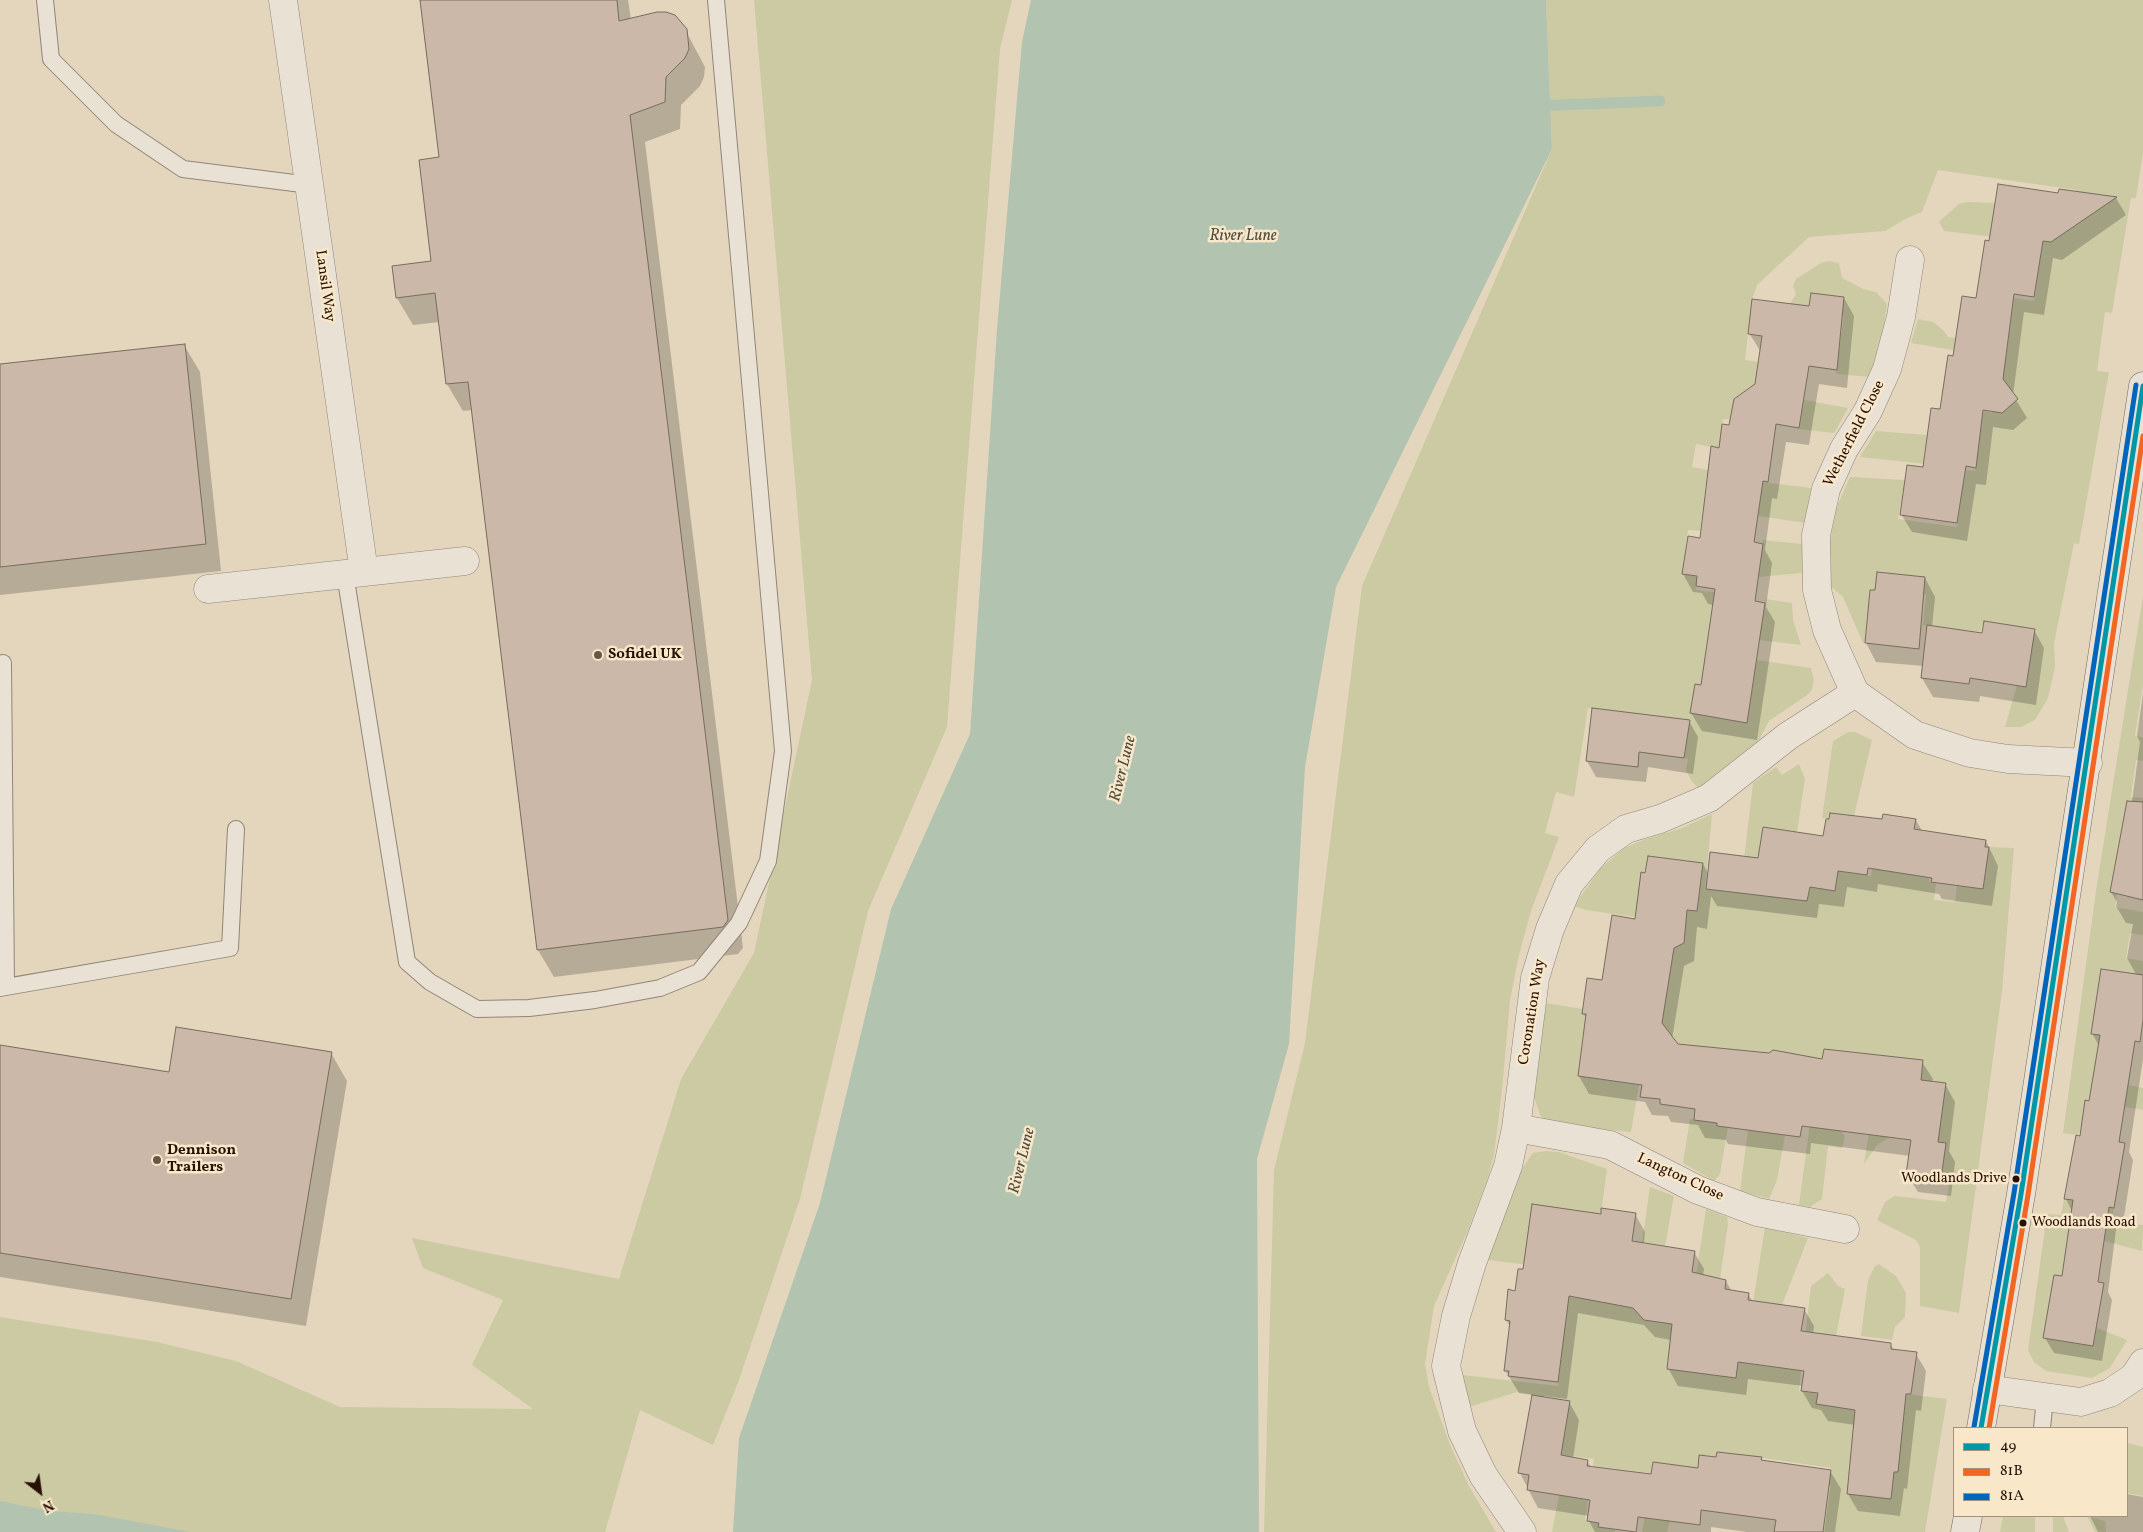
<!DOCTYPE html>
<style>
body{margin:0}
#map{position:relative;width:2143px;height:1532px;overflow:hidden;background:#e4d6bd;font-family:Vollkorn,serif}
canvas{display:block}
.legend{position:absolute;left:1953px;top:1427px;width:175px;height:90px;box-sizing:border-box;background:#f8e7c9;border:1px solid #a5917b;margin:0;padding:6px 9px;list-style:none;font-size:15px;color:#281006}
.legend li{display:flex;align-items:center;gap:10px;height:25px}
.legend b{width:25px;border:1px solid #a5917b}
.north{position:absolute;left:15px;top:1467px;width:50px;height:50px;-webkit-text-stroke:4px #f8e7c9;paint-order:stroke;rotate:150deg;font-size:14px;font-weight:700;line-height:20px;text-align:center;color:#281006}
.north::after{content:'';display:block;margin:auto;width:18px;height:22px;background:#281006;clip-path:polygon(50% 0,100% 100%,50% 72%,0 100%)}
</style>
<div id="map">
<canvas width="2143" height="1532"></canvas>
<ul class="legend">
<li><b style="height:6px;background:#0098a7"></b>49</li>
<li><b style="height:6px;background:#f26522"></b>81B</li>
<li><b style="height:6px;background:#0065bd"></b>81A</li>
</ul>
<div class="north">N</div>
</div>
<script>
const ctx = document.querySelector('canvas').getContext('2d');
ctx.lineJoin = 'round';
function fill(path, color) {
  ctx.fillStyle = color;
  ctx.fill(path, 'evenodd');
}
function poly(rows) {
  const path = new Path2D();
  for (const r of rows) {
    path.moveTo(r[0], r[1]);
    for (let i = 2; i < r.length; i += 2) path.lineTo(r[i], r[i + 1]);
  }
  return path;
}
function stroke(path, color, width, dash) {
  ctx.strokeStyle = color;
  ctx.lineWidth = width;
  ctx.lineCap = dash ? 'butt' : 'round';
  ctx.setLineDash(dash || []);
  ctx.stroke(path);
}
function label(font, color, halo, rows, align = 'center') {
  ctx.font = font + ' Vollkorn,serif';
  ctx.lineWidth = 5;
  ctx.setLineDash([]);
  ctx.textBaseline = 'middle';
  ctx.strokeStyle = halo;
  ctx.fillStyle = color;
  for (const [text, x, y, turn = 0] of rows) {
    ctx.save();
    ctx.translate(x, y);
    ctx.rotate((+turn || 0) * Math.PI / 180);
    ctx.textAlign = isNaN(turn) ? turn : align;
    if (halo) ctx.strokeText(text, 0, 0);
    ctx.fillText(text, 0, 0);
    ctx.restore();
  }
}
fill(poly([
 [754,0,1012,0,1000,49,947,727,868,911,800,1199,739,1380,713,1445,640,1410,605,1532,0,1532,0,1317,157,1342,236,1361,340,1407,533,1409,472,1365,503,1300,423,1268,412,1238,619,1279,681,1079,754,953,812,680],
 [1546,0,2143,0,2143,153,2136,198,2131,198,2112,313,2105,312,2097,371,2109,372,2079,544,2074,543,2054,644,2055,667,2048,698,2035,720,2021,727,2005,727,2017,685,2026,687,2034,629,1984,621,1980,632,1923,625,1926,595,1895,592,1897,574,1877,572,1875,590,1870,590,1865,643,1863,643,1843,597,1830,586,1830,544,1835,511,1850,477,1905,480,1898,519,1957,527,1965,470,1975,471,1983,414,1984,411,1992,413,1996,386,2006,358,2014,298,2034,301,2044,235,2058,237,2064,233,2076,190,1938,170,1922,212,1907,218,1885,231,1809,237,1757,285,1752,299,1745,360,1759,362,1753,396,1740,394,1734,399,1733,406,1749,422,1723,419,1719,448,1696,444,1692,467,1714,471,1707,476,1700,531,1688,530,1682,574,1697,576,1696,590,1714,592,1714,596,1706,652,1709,686,1695,684,1691,706,1704,716,1747,722,1757,660,1811,668,1814,680,1812,690,1807,695,1769,721,1759,740,1698,788,1691,780,1686,770,1688,759,1684,758,1689,725,1644,715,1588,708,1574,797,1556,792,1545,833,1559,837,1531,911,1519,955,1510,1000,1502,1090,1494,1155,1488,1177,1468,1230,1434,1306,1425,1364,1429,1387,1450,1445,1469,1486,1496,1532,1264,1532,1274,1170,1305,1043,1362,586,1552,149],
 [1968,202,1995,203,1991,228,1994,237,1944,231,1939,222,1941,220,1959,204],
 [1828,261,1839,263,1842,278,1863,289,1876,292,1887,304,1882,341,1871,377,1836,374,1844,316,1842,315,1844,297,1811,293,1808,310,1786,310,1796,294,1793,286,1796,279,1821,263],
 [1918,319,1933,322,1944,331,1948,337,1956,338,1958,351,1911,343],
 [1804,400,1848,408,1834,433,1799,429],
 [1876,431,1927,435,1924,455,1926,464,1860,457],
 [1762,482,1811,488,1806,523,1758,516],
 [1763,540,1802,544,1802,573,1758,577],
 [2143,596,2143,685,2135,736,2143,737,2143,761,2136,760,2131,797,2143,798,2143,834,2125,845,2119,844,2110,892,2117,894,2115,907,2143,912,2143,935,2130,933,2126,958,2143,961,2143,975,2101,969,2091,1033,2100,1035,2095,1068,2130,1074,2129,1085,2143,1088,2143,1110,2086,1100,2081,1132,2076,1135,2063,1133,2096,891],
 [1766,599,1792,603,1793,620,1801,645,1750,639,1751,628,1761,628],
 [1848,732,1855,732,1872,740,1854,816,1831,813,1829,819,1822,818,1833,741],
 [1799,764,1805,779,1797,832,1763,828,1758,862,1813,886,1813,888,1835,890,1838,871,1871,876,1872,868,1929,877,1929,882,1936,883,1934,900,1955,902,1957,886,1983,889,1989,847,2014,848,2002,991,1959,1313,1920,1306,1920,1247,1916,1240,1877,1220,1885,1202,1895,1196,1946,1202,1950,1180,1941,1179,1946,1143,1938,1142,1945,1083,1921,1080,1923,1060,1824,1049,1820,1072,1766,1056,1704,1069,1654,1034,1682,909,1697,911,1700,888,1685,886,1688,861,1648,856,1635,917,1586,910,1574,906,1600,869,1624,848,1643,840,1682,828,1712,814,1705,889,1740,893,1753,783,1776,767,1782,775],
 [1545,1003,1583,1009,1583,1014,1589,1014,1583,1033,1578,1076,1639,1085,1631,1132,1574,1127,1545,1121,1540,1115,1533,1094],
 [1871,1118,1917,1141,1890,1137,1877,1145,1864,1164],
 [1690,1119,1717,1123,1717,1126,1728,1127,1720,1174,1714,1181,1683,1163],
 [1810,1123,1840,1130,1845,1136,1842,1148,1828,1146,1822,1199,1810,1207,1799,1205],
 [1748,1130,1785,1135,1777,1180,1769,1199,1740,1191],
 [1547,1151,1559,1152,1607,1169,1597,1244,1644,1320,1652,1321,1659,1317,1744,1363,1801,1371,1799,1391,1905,1407,1906,1394,1947,1399,1925,1532,1823,1532,1831,1468,1729,1453,1728,1458,1699,1455,1698,1468,1653,1462,1651,1473,1593,1466,1594,1459,1558,1454,1532,1395,1517,1392,1469,1407,1463,1375,1558,1386,1568,1297,1586,1299,1529,1265,1487,1260,1521,1170,1533,1153],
 [1650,1187,1674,1196,1665,1246,1642,1242],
 [2064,1199,2114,1208,2111,1221,2143,1225,2142,1251,2104,1241,2068,1236,2063,1276,2054,1275,2043,1338,2093,1346,2097,1328,2127,1340,2110,1368,2092,1378,2046,1371,2034,1362,2028,1350,2047,1214,2061,1215],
 [1706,1209,1727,1217,1728,1224,1720,1279,1696,1276],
 [1765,1227,1808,1238,1782,1305,1752,1309],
 [1879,1264,1896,1276,1906,1293,1905,1317,1895,1327,1892,1340,1861,1336,1868,1280,1875,1266],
 [1828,1273,1838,1286,1845,1289,1836,1336,1805,1336,1811,1286],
 [2128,1443,2143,1447,2143,1496,2127,1493],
 [1559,1495,1588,1500,1585,1520,1599,1523,1598,1527,1615,1530,1615,1532,1552,1532],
 [1645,1514,1651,1519,1670,1521,1667,1532,1642,1532],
 [2003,1516,2035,1516,2035,1532,2000,1532],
 [2053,1516,2063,1516,2069,1532,2053,1532],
 [2087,1516,2105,1521,2106,1532,2095,1532]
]), '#cbcaa3');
fill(poly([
 [1031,0,1546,0,1552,149,1336,587,1305,767,1289,1044,1257,1159,1259,1532,733,1532,739,1438,820,1203,891,909,970,734,997,329,1022,42],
 [0,1501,49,1511,94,1514,190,1532,0,1532]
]), '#b2c3b0');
fill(poly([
 [422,0,628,0,631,20,666,13,681,22,705,67,704,77,700,86,681,105,680,129,645,142,743,948,738,954,554,977,538,950,472,410,463,411,447,384,440,322,413,325,397,298,394,267,433,262,441,158],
 [2060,191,2116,198,2126,215,2062,260,2053,258,2044,315,2024,312,2013,395,2027,418,2013,430,1993,427,1986,485,1976,484,1967,541,1912,532,1901,514,1924,468,1954,357,1977,299,1990,242,2059,194],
 [1844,298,1854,316,1847,388,1819,384,1809,445,1786,442,1777,499,1772,498,1765,550,1772,563,1766,607,1775,622,1757,740,1702,731,1691,713,1702,686,1714,605,1708,604,1702,593,1693,592,1683,574,1701,540,1720,449,1730,426,1756,385,1761,352,1749,333,1810,308],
 [184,345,200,372,221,571,0,595,0,365],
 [1925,578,1935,597,1932,627,1983,634,2034,630,2044,648,2036,705,1980,696,1979,702,1933,697,1922,678,1924,666,1876,662,1866,643,1871,591],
 [2143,693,2143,1059,2129,1152,2133,1160,2123,1223,2117,1222,2108,1292,2112,1300,2102,1361,2054,1353,2045,1338,2063,1277,2072,1211,2066,1199,2090,1102,2099,1046,2092,1033,2137,976,2127,958,2133,924,2126,923,2116,906,2117,902,2111,892,2126,846,2140,742,2137,736],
 [1689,721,1698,737,1693,774,1648,767,1646,782,1596,777,1587,761],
 [1916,820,1922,831,1986,841,1998,866,1992,906,1942,899,1939,894,1878,884,1877,892,1847,887,1844,907,1819,904,1817,918,1717,906,1711,896,1707,929,1697,927,1694,961,1684,966,1672,1039,1677,1046,1823,1061,1922,1062,1933,1079,1932,1083,1945,1084,1955,1102,1949,1151,1955,1162,1951,1196,1918,1192,1907,1174,1910,1156,1811,1143,1810,1154,1728,1144,1726,1140,1705,1138,1698,1125,1671,1122,1668,1116,1652,1115,1645,1102,1589,1094,1579,1076,1587,1019,1583,1013,1636,920,1703,864,1709,875,1883,821],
 [0,1046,170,1074,331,1053,347,1081,306,1326,0,1277],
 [1635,1214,1645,1232,1644,1244,1694,1252,1704,1269,1703,1276,1726,1281,1732,1292,1748,1294,1753,1302,1804,1309,1814,1326,1813,1334,1890,1344,1894,1350,1916,1354,1926,1371,1921,1411,1916,1410,1907,1489,1904,1488,1900,1516,1858,1511,1848,1494,1855,1425,1828,1421,1821,1410,1812,1408,1802,1391,1803,1386,1748,1379,1746,1395,1678,1386,1668,1368,1671,1340,1655,1337,1644,1325,1578,1313,1567,1399,1544,1396,1544,1398,1569,1402,1579,1420,1573,1458,1587,1461,1591,1467,1652,1475,1761,1458,1763,1462,1830,1471,1841,1489,1835,1532,1824,1532,1830,1486,1828,1486,1821,1532,1747,1532,1711,1527,1711,1532,1595,1532,1589,1521,1589,1516,1538,1508,1520,1473,1534,1395,1519,1393,1505,1370,1511,1328,1506,1320,1524,1271,1602,1215],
 [2127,1494,2143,1497,2143,1532,2098,1532,2090,1516,2127,1516]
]), '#0003');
stroke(poly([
 [1534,106,1660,101]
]), '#b2c3b0', 11);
const building = poly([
 [420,0,617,0,619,21,657,12,666,12,675,15,687,29,689,49,685,58,666,77,665,102,630,115,728,920,723,927,537,950,468,382,446,384,435,293,396,298,392,266,431,261,419,160,439,157,420,0],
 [1998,184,2058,193,2059,189,2117,197,2051,242,2043,241,2034,297,2014,294,2003,379,2018,399,2002,413,1983,410,1976,468,1966,466,1957,523,1900,515,1907,465,1923,467,1931,408,1940,409,1948,355,1953,356,1962,296,1976,298,1985,240,1989,241,1998,184],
 [1811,293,1844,297,1837,370,1809,366,1799,428,1776,424,1768,482,1763,481,1754,542,1763,544,1755,601,1765,603,1747,723,1690,713,1695,684,1701,685,1715,589,1696,586,1697,576,1682,574,1688,536,1700,538,1711,446,1719,448,1722,424,1729,425,1734,399,1755,384,1762,336,1748,334,1752,299,1809,306,1811,293],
 [185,344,206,544,0,567,0,364,185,344],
 [1877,572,1925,577,1919,649,1865,643,1870,590,1875,590,1877,572],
 [1984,621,2035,629,2026,687,1970,678,1969,684,1921,678,1927,625,1982,633,1984,621],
 [1592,708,1690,720,1684,758,1639,752,1638,767,1586,761,1592,708],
 [2127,801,2143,802,2143,900,2110,892,2127,801],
 [1830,813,1882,819,1883,814,1916,819,1914,829,1986,840,1985,847,1989,847,1983,889,1931,882,1932,878,1868,868,1867,875,1838,871,1835,891,1810,887,1807,901,1706,889,1710,852,1758,858,1763,827,1823,836,1826,819,1829,819,1830,813],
 [1648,856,1703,863,1697,911,1687,910,1684,943,1674,948,1662,1023,1678,1044,1769,1053,1773,1050,1822,1059,1824,1049,1923,1060,1921,1080,1946,1083,1938,1142,1946,1143,1941,1179,1906,1174,1911,1140,1802,1126,1800,1137,1717,1126,1717,1123,1694,1120,1695,1109,1660,1104,1660,1099,1640,1097,1642,1085,1578,1076,1586,1014,1582,1014,1587,978,1602,980,1612,915,1635,919,1641,872,1645,873,1648,856],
 [2101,969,2143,975,2143,1020,2140,1042,2135,1041,2119,1142,2125,1143,2114,1208,2109,1207,2098,1282,2104,1283,2093,1346,2043,1338,2054,1275,2062,1276,2073,1200,2064,1199,2076,1135,2080,1136,2085,1100,2089,1101,2100,1035,2091,1034,2101,969],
 [176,1027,332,1052,291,1299,0,1253,0,1045,169,1072,176,1027],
 [1532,1204,1601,1214,1601,1208,1636,1213,1632,1241,1695,1251,1692,1272,1726,1280,1725,1289,1749,1293,1748,1300,1805,1308,1801,1331,1891,1343,1891,1349,1917,1352,1911,1394,1906,1394,1898,1472,1894,1472,1891,1499,1847,1494,1855,1410,1816,1404,1818,1393,1801,1391,1804,1371,1738,1362,1736,1378,1667,1369,1672,1324,1644,1320,1633,1308,1569,1296,1558,1382,1508,1376,1509,1371,1504,1371,1510,1321,1505,1320,1508,1289,1515,1291,1518,1269,1523,1269,1532,1204],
 [1532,1395,1570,1401,1561,1455,1588,1460,1587,1466,1651,1474,1653,1462,1698,1468,1699,1455,1716,1457,1717,1452,1762,1457,1761,1460,1831,1470,1823,1532,1774,1532,1776,1520,1701,1510,1700,1525,1638,1517,1636,1532,1598,1527,1599,1523,1587,1521,1590,1500,1527,1490,1529,1475,1518,1473,1532,1395]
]);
fill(building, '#cbb8a9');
stroke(building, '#776c5e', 1);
const lane = poly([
 [45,0,51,59,116,124,183,169,310,185],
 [345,574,407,962,430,982,477,1009,529,1008,595,1000,660,988,699,972,739,923,768,861,783,751,716,0],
 [3,663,6,986],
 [0,988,230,948,236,829],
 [2042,1428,2045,1398]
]);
const street = poly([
 [283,0,364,572],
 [208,589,465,561],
 [1855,693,1827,630,1817,590,1816,535,1826,489,1844,449,1868,411,1887,369,1901,317,1910,260],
 [1855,693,1915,735,1970,753,2008,759,2088,763],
 [1516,1128,1610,1145,1698,1190,1757,1212,1845,1229],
 [1987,1389,2081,1402,2110,1393,2134,1377,2143,1363],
 [1522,1532,1483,1475,1462,1431,1446,1366,1456,1316,1472,1263,1508,1166,1516,1128,1535,978,1550,929,1569,884,1598,849,1626,829,1660,819,1709,798,1788,736,1855,693]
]);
const secondary = poly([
 [1981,1428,2021,1194,2143,386],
 [1965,1532,1968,1516]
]);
stroke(lane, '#918677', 18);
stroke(street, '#918677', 29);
stroke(secondary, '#776c5e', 29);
stroke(lane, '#e8e1d4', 16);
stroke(street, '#e8e1d4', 28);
stroke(secondary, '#e8e1d4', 28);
stroke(poly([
 [1981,1428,2021,1194,2143,386]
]), '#0098a7', 5);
stroke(poly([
 [1989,1428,2028,1195,2143,436]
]), '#f26522', 5);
stroke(poly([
 [1974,1427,2014,1193,2136,385]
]), '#0065bd', 5);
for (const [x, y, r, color] of [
 [598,655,5,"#6a5546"],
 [157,1160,5,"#6a5546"],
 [2016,1179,4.5,"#281006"],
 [2023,1223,4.5,"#281006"]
]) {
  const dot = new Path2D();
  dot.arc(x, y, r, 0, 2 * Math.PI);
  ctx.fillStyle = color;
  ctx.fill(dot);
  stroke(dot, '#f8e7c9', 2);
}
label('14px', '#281006', '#f8e7c9', [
 ["Woodlands Drive",2007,1179],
 ["Woodlands Road",2032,1223,"left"]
], 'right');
label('15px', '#281006', '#f8e7c9', [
 ["Lansil Way",324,286,82],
 ["Wetherfield Close",1855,434,-63],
 ["Coronation Way",1533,1012,-81],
 ["Langton Close",1680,1178,25]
]);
label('bold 15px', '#281006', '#f8e7c9', [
 ["Sofidel UK",608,655],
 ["Dennison",167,1151],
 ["Trailers",167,1168]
], 'left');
label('italic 16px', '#514c3f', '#f8e7c9', [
 ["River Lune",1243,237],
 ["River Lune",1124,769,-76],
 ["River Lune",1023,1161,-76]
]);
</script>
